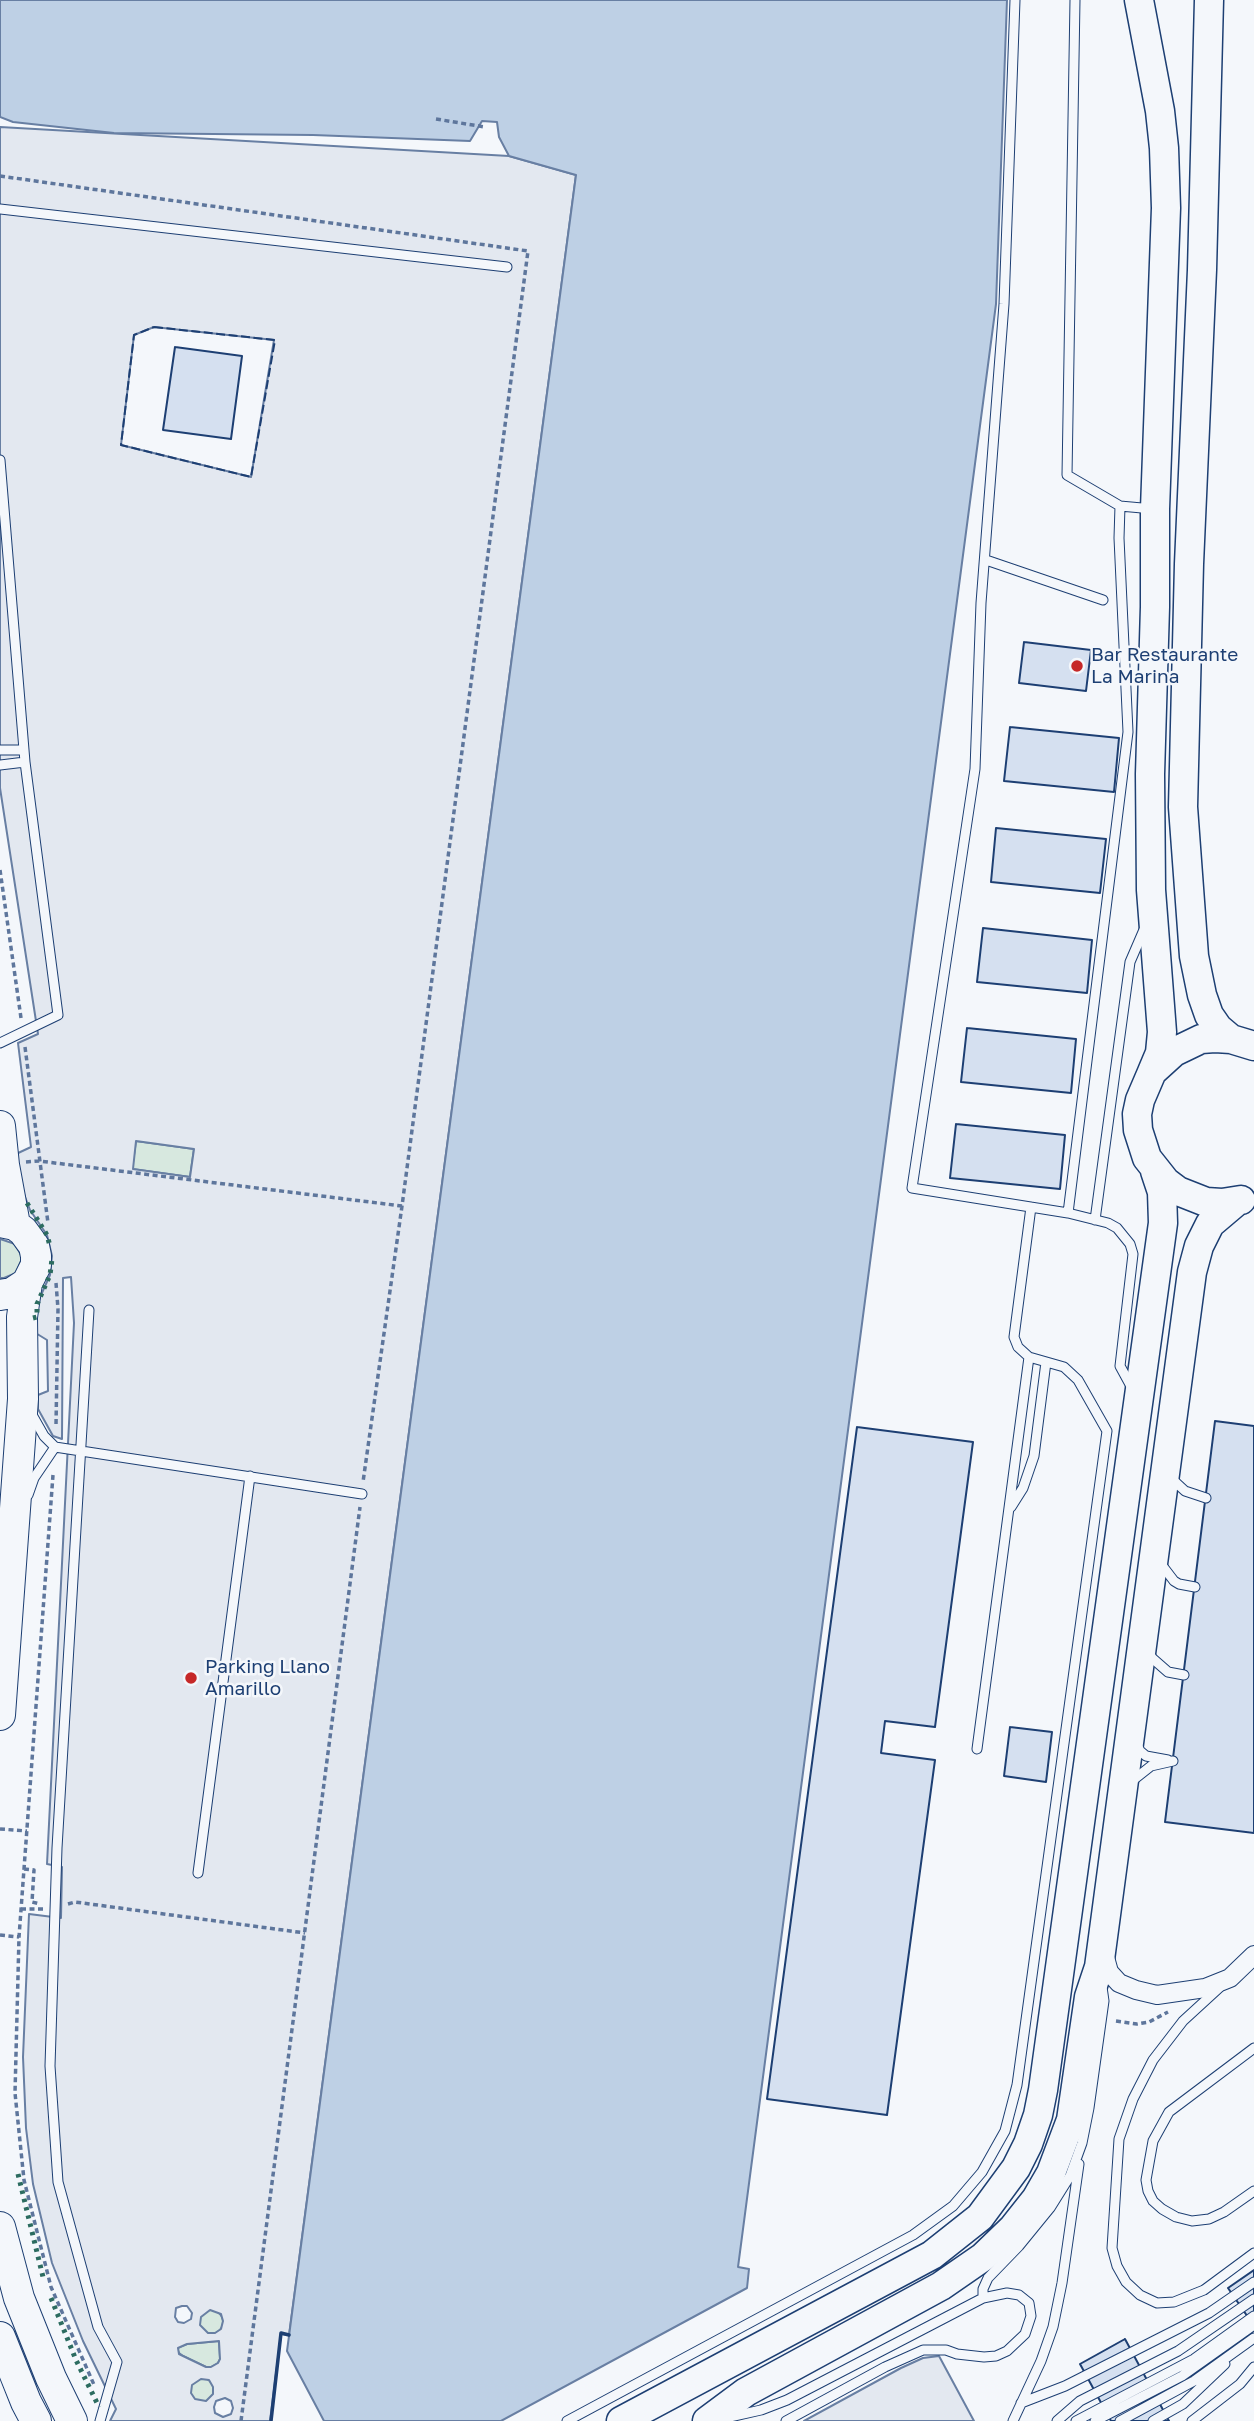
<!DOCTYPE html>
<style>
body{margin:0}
canvas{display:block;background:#f4f7fb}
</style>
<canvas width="1254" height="2421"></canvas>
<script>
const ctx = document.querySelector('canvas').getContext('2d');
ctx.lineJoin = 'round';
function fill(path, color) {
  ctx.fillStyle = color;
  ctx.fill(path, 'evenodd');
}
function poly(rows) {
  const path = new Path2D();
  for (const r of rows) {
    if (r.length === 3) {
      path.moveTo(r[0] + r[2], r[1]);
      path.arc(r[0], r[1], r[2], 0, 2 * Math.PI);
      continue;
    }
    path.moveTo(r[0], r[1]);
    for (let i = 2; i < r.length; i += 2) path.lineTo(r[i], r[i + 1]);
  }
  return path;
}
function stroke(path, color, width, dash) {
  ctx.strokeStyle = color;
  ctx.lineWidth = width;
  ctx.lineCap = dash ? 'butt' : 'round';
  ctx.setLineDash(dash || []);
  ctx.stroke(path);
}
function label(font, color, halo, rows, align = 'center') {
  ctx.font = font + ' "Golos Text",sans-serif';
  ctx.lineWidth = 5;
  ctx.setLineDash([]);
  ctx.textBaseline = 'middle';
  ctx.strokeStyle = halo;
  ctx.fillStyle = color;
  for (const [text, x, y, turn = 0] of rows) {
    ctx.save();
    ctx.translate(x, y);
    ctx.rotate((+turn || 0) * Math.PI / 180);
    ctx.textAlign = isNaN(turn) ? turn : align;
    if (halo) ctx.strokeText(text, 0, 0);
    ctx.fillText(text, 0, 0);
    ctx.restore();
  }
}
const green = poly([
 [136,1141,194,1149,190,1177,132,1169,136,1141],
 [0,1239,15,1244,21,1255,21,1261,16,1273,4,1278,0,1278,0,1239],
 [211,2322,12],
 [219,2341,220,2359,218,2363,211,2367,206,2367,183,2356,179,2353,177,2348,187,2344,219,2341],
 [202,2390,12]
]);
fill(green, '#d7e8df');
stroke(green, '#687fa3', 2);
const parking = poly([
 [0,127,509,156,576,175,289,2335,281,2334,270,2421,110,2421,116,2409,83,2341,52,2263,33,2184,26,2128,23,2057,29,1914,61,1918,62,1867,47,1864,74,1323,71,1277,63,1278,62,1439,53,1436,38,1409,38,1395,48,1391,47,1340,34,1332,37,1304,50,1275,52,1256,47,1235,30,1210,22,1189,16,1154,31,1147,18,1043,38,1034,0,788,0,127],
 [154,327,274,340,251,477,121,445,134,335,154,327],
 [136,1141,194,1149,190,1177,133,1169,136,1141],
 [182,2306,187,2306,192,2313,191,2319,184,2323,178,2322,175,2317,176,2308,182,2306],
 [210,2310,221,2314,223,2321,221,2329,215,2333,208,2333,200,2325,201,2317,210,2310],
 [219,2341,220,2359,218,2363,211,2367,206,2367,183,2356,179,2354,178,2348,187,2344,219,2341],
 [201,2379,209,2380,213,2387,213,2394,206,2401,195,2399,191,2393,192,2385,201,2379],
 [225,2398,231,2401,233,2408,231,2414,223,2417,215,2413,214,2407,216,2401,225,2398],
 [939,2356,974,2421,804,2421,901,2368,923,2358,939,2356]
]);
fill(parking, '#e3e8f0');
stroke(parking, '#687fa3', 2);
const water = poly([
 [0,0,1007,0,996,304,738,2267,749,2269,747,2288,501,2421,324,2421,287,2351,576,175,509,156,499,137,497,122,482,121,470,141,313,135,114,133,13,122,0,117,0,0]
]);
fill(water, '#bed0e5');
stroke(water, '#687fa3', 2);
const building = poly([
 [175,347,242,356,231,439,163,430,175,347],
 [1024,642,1091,650,1086,691,1019,683,1024,642],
 [1010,727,1119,738,1114,792,1004,781,1010,727],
 [996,828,1106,839,1100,893,991,882,996,828],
 [983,928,1092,940,1087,993,977,982,983,928],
 [967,1028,1076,1039,1071,1093,961,1082,967,1028],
 [956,1124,1065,1135,1060,1189,950,1178,956,1124],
 [1215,1421,1254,1426,1254,1833,1165,1822,1215,1421],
 [857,1427,973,1442,935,1727,885,1721,881,1753,935,1760,887,2115,767,2099,857,1427],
 [1010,1727,1052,1732,1046,1782,1004,1776,1010,1727],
 [1254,2270,1254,2326,1228,2288,1254,2270],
 [1125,2339,1169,2421,1111,2421,1080,2364,1125,2339]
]);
fill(building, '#d5e0f0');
stroke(building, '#1d3f73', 2);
const service = poly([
 [1015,0,1004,304,981,603,975,769,912,1188,1068,1213,1108,1223,1117,1228,1130,1244,1133,1254,1120,1366,1132,1388],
 [1075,0,1067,475,1120,506],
 [0,209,507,267],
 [0,460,25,762,58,1015,0,1043],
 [986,560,1103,600],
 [0,750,24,750],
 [0,765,25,762],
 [1068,1213,1128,732,1119,538,1120,506,1153,509],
 [1095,1220,1130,962,1146,925],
 [89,1310,57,1848,50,2066,58,2182,98,2327,117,2362,100,2421],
 [55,1447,362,1494],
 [1172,1479,1185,1491,1206,1498],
 [28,1495,34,1478,55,1447,44,1436,31,1413],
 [1011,1507,1023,1488,1034,1456,1046,1362],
 [1161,1564,1174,1581,1179,1584,1195,1587],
 [1149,1652,1152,1658,1168,1672,1184,1675],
 [1136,1743,1140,1751,1146,1756,1168,1760],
 [977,1749,1029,1357],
 [1132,1781,1151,1766,1173,1761],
 [198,1873,250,1476],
 [1219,1988,1183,2021,1153,2060,1133,2099,1119,2139,1112,2248,1117,2266,1126,2282,1140,2295,1157,2303,1174,2302,1204,2290,1254,2253],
 [1254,2048,1169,2112,1153,2141,1146,2180,1148,2191,1153,2201,1162,2209,1176,2217,1192,2221,1209,2219,1224,2212,1254,2191],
 [983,2298,983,2289,988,2278,1019,2246,1050,2208,1070,2176,1082,2143,1089,2108,1104,2001,1102,1987],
 [1021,2403,1065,2386,1209,2313,1254,2282],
 [730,2417,761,2410,787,2400,983,2298,1007,2293,1019,2295,1029,2303,1031,2316,1025,2334,1007,2351,996,2356,984,2357,957,2354,946,2350,923,2350,885,2367,786,2421],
 [567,2421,913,2235,953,2206,982,2172,1005,2131,1017,2085,1107,1431,1078,1380,1064,1367,1029,1357,1018,1347,1014,1337,1031,1207],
 [1013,2421,1041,2361,1053,2327,1062,2283,1079,2164],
 [1057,2421,1080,2401,1178,2351,1254,2299],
 [1076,2421,1194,2359,1254,2316],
 [1095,2421,1182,2376,1254,2325],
 [1120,2421,1194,2381,1254,2338],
 [1153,2421,1183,2404,1225,2364],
 [1192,2421,1240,2384,1254,2367]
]);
const minor = poly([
 [1104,1954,1109,1972,1119,1983,1136,1990,1157,1995,1205,1988,1230,1978,1254,1955]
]);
const primary = poly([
 [1139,0,1160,111,1164,148,1166,208,1155,509,1155,607,1150,774,1151,890,1162,1032,1160,1053,1152,1072],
 [1209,0,1202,270,1189,564,1183,807,1194,956,1202,995,1209,1015,1218,1028,1231,1039],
 [1241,1200,1222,1203,1206,1202,1178,1191,1166,1182,1147,1158,1138,1130,1137,1114,1140,1100,1152,1072,1174,1052,1201,1039,1215,1038,1231,1039,1254,1046],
 [621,2421,932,2255,980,2217,1016,2168,1028,2144,1038,2115,1043,2090,1163,1223,1162,1192,1155,1171],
 [707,2421,746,2392,941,2286,983,2257,1013,2228,1036,2199,1051,2173,1071,2120,1089,1997,1099,1967,1192,1272,1199,1246,1210,1224,1236,1202]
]);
const trunk = poly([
 [0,1126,4,1165,15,1225],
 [0,1222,15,1225,23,1231,34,1246,36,1256,36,1265,27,1283,12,1293,0,1295],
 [0,1715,23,1399,22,1317,27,1283],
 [0,2227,19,2298,51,2378,72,2421],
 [0,2337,26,2402,36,2421]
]);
stroke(service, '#1d3f73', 11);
stroke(minor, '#1d3f73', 20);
stroke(primary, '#1d3f73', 31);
stroke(trunk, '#1d3f73', 32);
stroke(poly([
 [436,119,485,127],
 [0,176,528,251,402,1206,363,1482],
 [0,870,21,1018],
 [25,1047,48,1223],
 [26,1162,39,1161,402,1206],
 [56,1283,58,1309,56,1425],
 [53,1475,19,1937,15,2093,24,2180,51,2287,95,2387],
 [0,1829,27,1831],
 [24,1869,34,1870,32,1902,40,1904],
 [68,1904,75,1902,305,1933],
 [21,1909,43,1909],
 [0,1935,19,1937],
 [1116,2021,1137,2024,1149,2022,1168,2012],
 [241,2421,360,1507]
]), '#5e769c', 3.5, [5, 3.5]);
stroke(service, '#f4f7fb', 9);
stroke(minor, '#f4f7fb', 18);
stroke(primary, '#f4f7fb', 28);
stroke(trunk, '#f4f7fb', 30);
stroke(poly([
 [27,1203,47,1235,50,1246],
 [33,1318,37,1317,37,1304,50,1275,52,1259],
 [18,2174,43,2277],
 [51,2298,76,2360,99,2407]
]), '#2c6c60', 5, [3.5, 5]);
stroke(poly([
 [154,327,275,340,251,477,121,445,134,335,154,327]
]), '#1d3f73', 2, [9, 3.5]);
stroke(poly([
 [271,2421,281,2333,289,2335]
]), '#1d3f73', 3.5);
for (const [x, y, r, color] of [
 [1077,666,7,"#c62828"],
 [191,1678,7,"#c62828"]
]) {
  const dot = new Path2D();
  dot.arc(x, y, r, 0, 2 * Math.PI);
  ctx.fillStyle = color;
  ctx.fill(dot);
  stroke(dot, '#f4f7fb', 2.5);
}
label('19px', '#1d3f73', '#f4f7fb', [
 ["Bar Restaurante",1091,655],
 ["La Marina",1091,677],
 ["Parking Llano",205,1667],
 ["Amarillo",205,1689]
], 'left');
</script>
